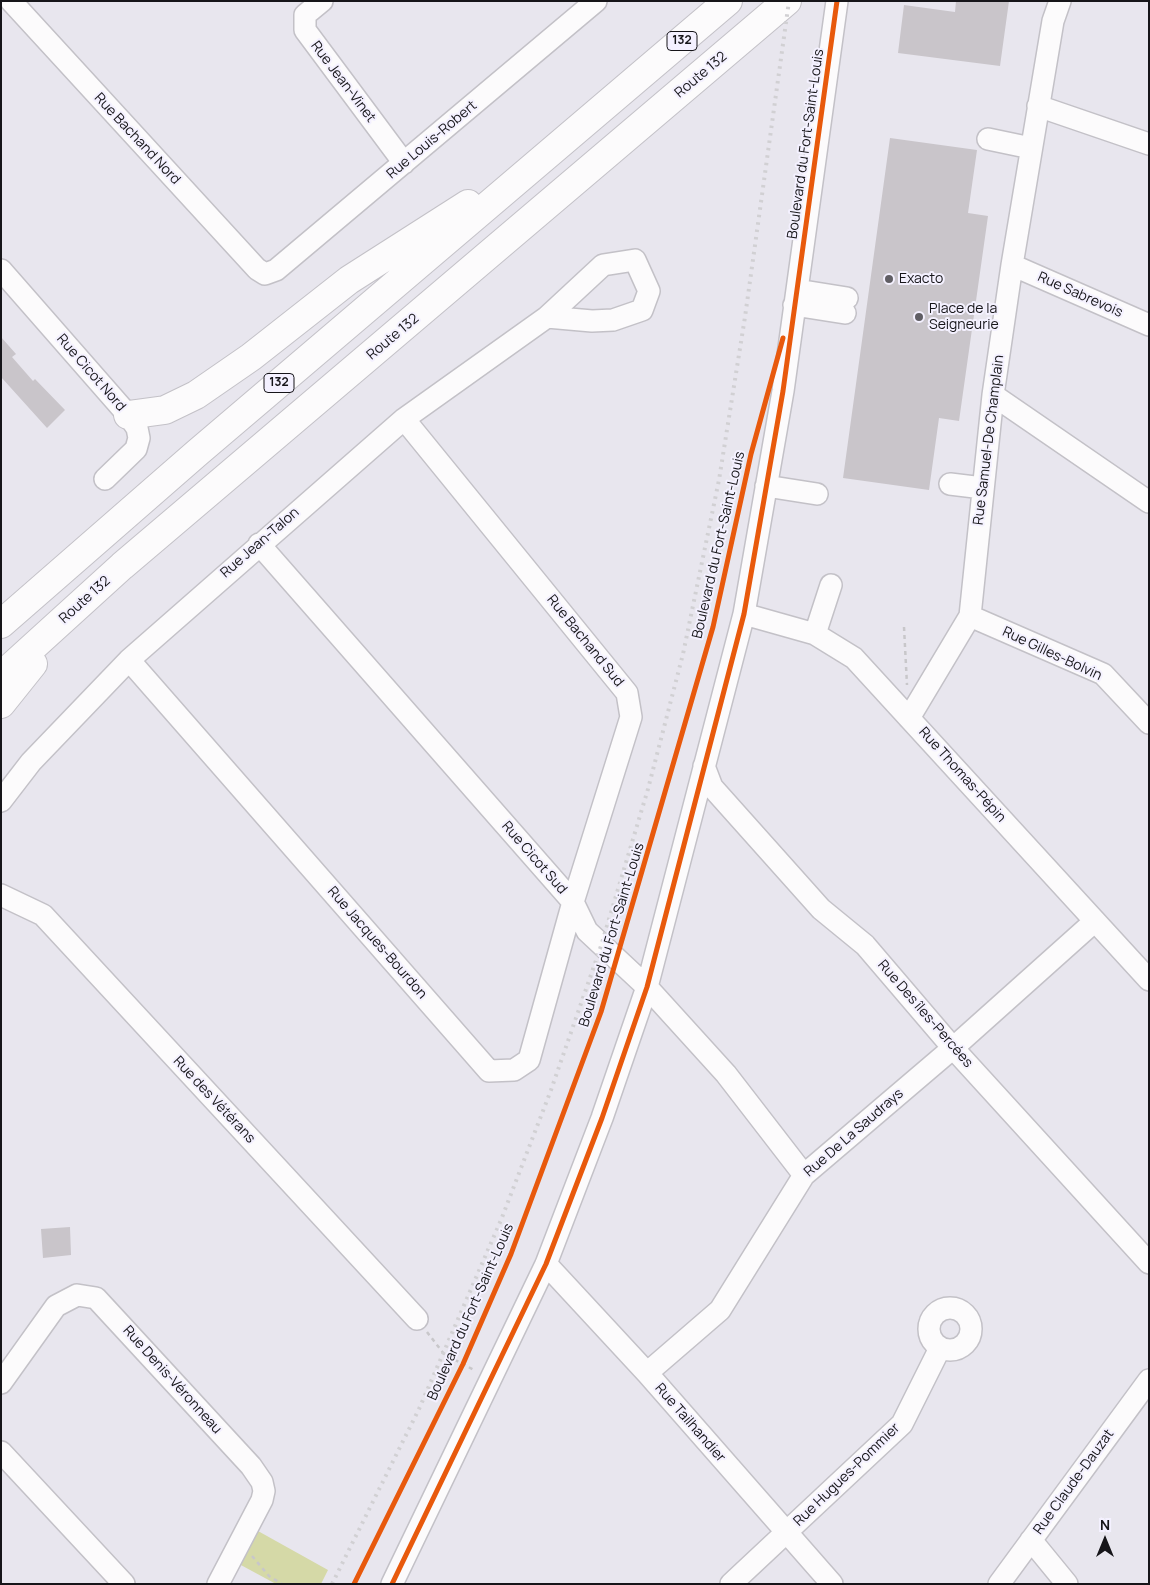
<!DOCTYPE html>
<meta charset="utf-8">
<style>
body{margin:0}
#map{position:relative;width:1150px;height:1585px;overflow:hidden;background:#e8e6ee;font-family:Manrope,sans-serif}
canvas{display:block}
.frame{position:absolute;inset:0;border:2px solid #161519;pointer-events:none}
.north{position:absolute;left:1080px;top:1515px;width:50px;height:50px;-webkit-text-stroke:4px #f4f1ff;paint-order:stroke;rotate:0deg;font-size:14px;font-weight:700;line-height:20px;text-align:center;color:#161519}
.north::after{content:'';display:block;margin:auto;width:18px;height:22px;background:#161519;clip-path:polygon(50% 0,100% 100%,50% 72%,0 100%)}
</style>
<div id="map">
<canvas width="1150" height="1585"></canvas>
<div class="frame"></div>
<div class="north">N</div>
</div>
<script>
const ctx = document.querySelector('canvas').getContext('2d');
ctx.lineJoin = 'round';
function fill(path, color) {
  ctx.fillStyle = color;
  ctx.fill(path, 'evenodd');
}
function poly(rows) {
  const path = new Path2D();
  for (const r of rows) {
    if (r.length === 3) {
      path.moveTo(r[0] + r[2], r[1]);
      path.arc(r[0], r[1], r[2], 0, 2 * Math.PI);
      continue;
    }
    path.moveTo(r[0], r[1]);
    for (let i = 2; i < r.length; i += 2) path.lineTo(r[i], r[i + 1]);
  }
  return path;
}
function stroke(path, color, width, dash) {
  ctx.strokeStyle = color;
  ctx.lineWidth = width;
  ctx.lineCap = dash ? 'butt' : 'round';
  ctx.setLineDash(dash || []);
  ctx.stroke(path);
}
function label(font, color, halo, rows, align = 'center') {
  ctx.font = font + ' Manrope,sans-serif';
  ctx.lineWidth = 4;
  ctx.setLineDash([]);
  ctx.textBaseline = 'middle';
  ctx.strokeStyle = halo;
  ctx.fillStyle = color;
  for (const [text, x, y, turn = 0] of rows) {
    ctx.save();
    ctx.translate(x, y);
    ctx.rotate((+turn || 0) * Math.PI / 180);
    ctx.textAlign = isNaN(turn) ? turn : align;
    if (halo) ctx.strokeText(text, 0, 0);
    ctx.fillText(text, 0, 0);
    ctx.restore();
  }
}
fill(poly([
 [258,1531,328,1570,321,1584,276,1584,239,1564]
]), '#d5d9a7');
fill(poly([
 [956,1,1009,1,1000,66,898,53,904,5,955,12],
 [890,138,977,150,968,213,988,216,959,421,939,418,929,490,843,478],
 [1,337,16,354,12,357,33,381,35,379,65,410,47,428,1,377],
 [70,1227,71,1255,43,1258,41,1229]
]), '#c9c5ca');
const minor = poly([
 [11,1,257,269,265,274,276,270,596,1],
 [322,1,305,15,305,30,404,163],
 [1038,106,1149,144],
 [988,139,1031,148],
 [1012,265,1149,325],
 [1,270,128,415,137,428,139,438,136,449,105,479],
 [797,290,847,298],
 [794,305,845,313],
 [993,395,1149,502],
 [950,484,983,488],
 [766,486,817,494],
 [259,544,573,902,587,931,647,987,726,1074,804,1175],
 [744,614,815,634,854,658,1149,980],
 [970,616,1103,674,1149,723],
 [815,634,831,585],
 [129,660,489,1071,514,1070,529,1060,573,902,631,717,627,693,404,419],
 [909,718,970,616,993,395,1012,265,1053,21,1060,1],
 [704,766,712,787,821,909,865,945,953,1048,1149,1263],
 [1,801,31,762,129,660,404,419,547,317,603,265,635,260,649,291,642,310,613,320,592,321,547,317],
 [1,895,43,915,417,1319],
 [546,1264,647,1373,832,1584],
 [950,1329,21],
 [647,1373,720,1310,804,1175,953,1048,1095,921],
 [1,1383,56,1306,77,1295,96,1298,251,1466,262,1482,264,1491,262,1500,218,1584],
 [1,1452,124,1584],
 [1031,1540,1067,1584],
 [392,1584,546,1264,602,1118,647,987,744,614,783,391,837,1],
 [731,1584,902,1424,940,1348],
 [999,1584,1149,1380]
]);
const highway = poly([
 [128,415,165,410,196,395,251,357,349,280,468,204],
 [1,624,197,453,728,1],
 [1,676,122,566,787,1],
 [1,704,33,664]
]);
stroke(minor, '#c3c1c7', 24);
stroke(highway, '#c3c1c7', 30);
stroke(poly([
 [904,627,907,685],
 [427,1332,444,1354,474,1370],
 [252,1556,269,1576,282,1584]
]), '#c8c7ca', 2.5, [4, 4]);
stroke(minor, '#fcfbfc', 21);
stroke(highway, '#fcfbfc', 28);
stroke(poly([
 [332,1584,419,1409,501,1220,551,1090,601,946,648,789,683,654,719,480,745,317,789,1]
]), '#d1d0d3', 4, [2.5, 5]);
stroke(poly([
 [354,1584,463,1364,511,1254,601,1012,713,627,751,454,783,338],
 [392,1584,546,1264,602,1118,647,987,744,614,783,391,837,1]
]), '#e8590c', 5);
for (const [x, y, r, color] of [
 [889,279,5,"#605e64"],
 [919,317,5,"#605e64"]
]) {
  const dot = new Path2D();
  dot.arc(x, y, r, 0, 2 * Math.PI);
  ctx.fillStyle = color;
  ctx.fill(dot);
  stroke(dot, '#f4f1ff', 2);
}
for (const [x, y, w] of [
 [682,41,30],
 [279,383,30]
]) {
  const box = new Path2D();
  box.roundRect(x - w / 2, y - 9.5, w, 19, 4);
  ctx.fillStyle = '#f4f1ff';
  ctx.fill(box);
  stroke(box, '#161519', 1);
}
label('bold 12px', '#161519', null, [
 ["132",682,41],
 ["132",279,383]
]);
label('14px', '#161519', '#f4f1ff', [
 ["Route 132",701,75,-40],
 ["Rue Jean-Vinet",343,82,53],
 ["Rue Bachand Nord",137,139,47],
 ["Rue Louis-Robert",432,140,-40],
 ["Boulevard du Fort-Saint-Louis",806,144,-82],
 ["Rue Sabrevois",1080,295,24],
 ["Route 132",393,337,-40],
 ["Rue Cicot Nord",91,373,49],
 ["Rue Samuel-De Champlain",989,440,-83],
 ["Rue Jean-Talon",260,543,-41],
 ["Boulevard du Fort-Saint-Louis",719,545,-77],
 ["Route 132",85,600,-42],
 ["Rue Bachand Sud",585,641,51],
 ["Rue Gilles-Bolvin",1052,654,25],
 ["Rue Thomas-Pépin",962,775,48],
 ["Rue Cicot Sud",534,858,49],
 ["Boulevard du Fort-Saint-Louis",612,935,-73],
 ["Rue Jacques-Bourdon",377,943,49],
 ["Rue Des îles-Percées",925,1014,49],
 ["Rue des Vétérans",214,1100,47],
 ["Rue De La Saudrays",854,1133,-41],
 ["Boulevard du Fort-Saint-Louis",471,1312,-66],
 ["Rue Denis-Véronneau",172,1380,48],
 ["Rue Tailhandier",690,1423,49],
 ["Rue Hugues-Pommier",847,1475,-44],
 ["Rue Claude-Dauzat",1074,1482,-54]
]);
label('14px', '#161519', '#f4f1ff', [
 ["Exacto",899,279],
 ["Place de la",929,309],
 ["Seigneurie",929,325]
], 'left');
</script>
